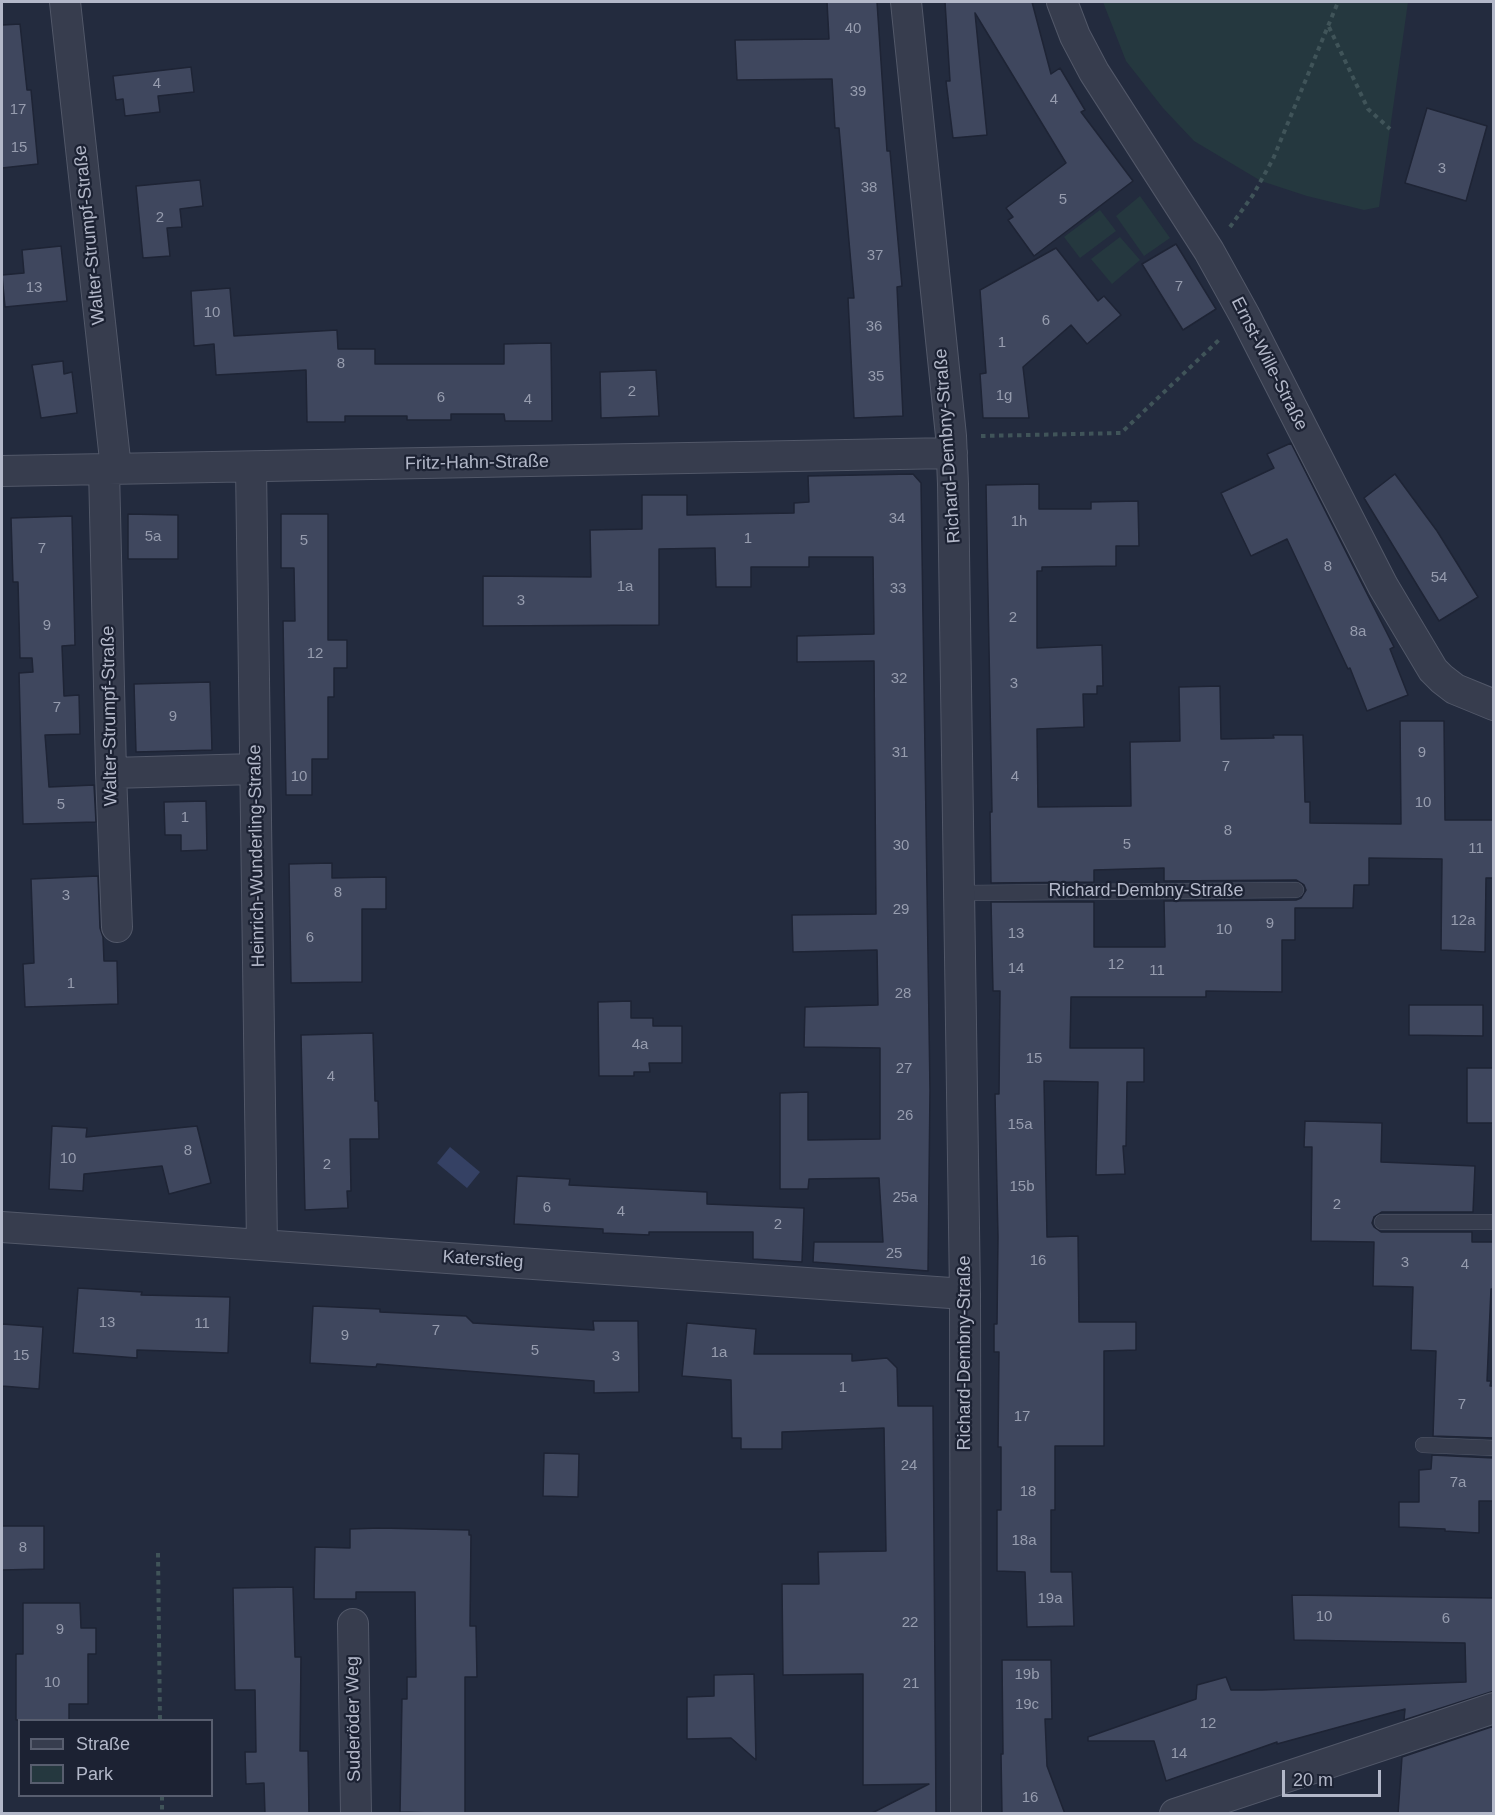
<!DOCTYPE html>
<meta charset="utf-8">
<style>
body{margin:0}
#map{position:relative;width:1495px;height:1815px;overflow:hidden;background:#232b3e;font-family:Helvetica,sans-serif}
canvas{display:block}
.frame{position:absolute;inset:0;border:3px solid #b3b8c9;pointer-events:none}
.legend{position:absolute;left:18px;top:1719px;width:195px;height:78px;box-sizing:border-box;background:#1c2233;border:2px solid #585e6f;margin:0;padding:8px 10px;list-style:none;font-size:18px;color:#b3b8c9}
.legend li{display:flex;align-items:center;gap:12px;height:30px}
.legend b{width:30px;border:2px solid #585e6f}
.scale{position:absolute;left:1282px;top:1770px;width:99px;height:27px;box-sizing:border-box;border:3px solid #b3b8c9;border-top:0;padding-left:8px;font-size:18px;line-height:21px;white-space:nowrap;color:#b3b8c9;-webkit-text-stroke:4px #1c2233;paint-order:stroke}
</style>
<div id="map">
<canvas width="1495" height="1815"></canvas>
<div class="frame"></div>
<ul class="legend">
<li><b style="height:8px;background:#373d4e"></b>Straße</li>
<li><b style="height:16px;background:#25383f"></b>Park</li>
</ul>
<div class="scale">20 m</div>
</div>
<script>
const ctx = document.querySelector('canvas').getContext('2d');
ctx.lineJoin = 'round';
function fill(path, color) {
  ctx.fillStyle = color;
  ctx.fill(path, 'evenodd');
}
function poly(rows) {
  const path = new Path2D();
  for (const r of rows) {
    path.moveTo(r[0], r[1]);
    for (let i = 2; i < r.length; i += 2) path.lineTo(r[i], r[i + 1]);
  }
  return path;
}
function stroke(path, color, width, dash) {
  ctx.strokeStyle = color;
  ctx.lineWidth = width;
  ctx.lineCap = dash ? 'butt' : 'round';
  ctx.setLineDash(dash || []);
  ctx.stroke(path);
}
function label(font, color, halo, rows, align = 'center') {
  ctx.font = font + ' Helvetica,sans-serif';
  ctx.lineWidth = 4.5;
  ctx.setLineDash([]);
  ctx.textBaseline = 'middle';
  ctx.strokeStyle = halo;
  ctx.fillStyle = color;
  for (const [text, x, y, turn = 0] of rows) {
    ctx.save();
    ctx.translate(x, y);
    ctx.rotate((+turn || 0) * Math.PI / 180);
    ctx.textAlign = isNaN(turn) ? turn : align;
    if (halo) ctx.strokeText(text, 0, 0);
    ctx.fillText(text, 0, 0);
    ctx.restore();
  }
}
fill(poly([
 [1103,2,1408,2,1379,207,1364,210,1307,196,1261,181,1194,141,1163,108,1126,61],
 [1140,196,1170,238,1144,256,1116,216],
 [1100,210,1116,231,1080,258,1064,237],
 [1120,237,1140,260,1112,284,1091,259]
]), '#25383f');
fill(poly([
 [450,1147,480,1172,467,1188,437,1163]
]), '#354164');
const building = poly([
 [827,2,877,2,887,151,890,151,902,286,897,287,903,416,854,418,848,298,854,298,839,128,835,128,832,79,737,80,735,40,829,39,827,2],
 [945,2,1032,2,1051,74,1060,68,1085,110,1081,112,1133,181,1034,256,1008,220,1013,217,1006,208,1066,163,975,13,987,135,953,138,946,81,950,81,945,2],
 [20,24,27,90,31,90,38,164,2,168,2,25,20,24],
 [191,67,194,92,158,96,160,112,125,116,123,99,116,100,113,76,191,67],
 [1427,108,1487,126,1466,201,1405,183,1427,108],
 [200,180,203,206,180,209,182,227,167,228,170,256,143,258,136,186,200,180],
 [1176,244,1216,309,1183,330,1142,264,1176,244],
 [61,246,67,301,5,307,2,275,24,273,22,250,61,246],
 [1056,248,1098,301,1104,296,1121,315,1087,344,1071,325,1023,367,1029,418,983,418,980,374,986,373,980,290,1056,248],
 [230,288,234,336,337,330,338,349,375,349,375,364,504,364,504,344,551,343,552,421,505,421,504,414,451,414,451,420,407,420,407,416,345,416,345,422,307,422,306,370,216,375,214,344,194,346,191,291,230,288],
 [63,361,64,374,72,372,77,413,41,418,32,365,63,361],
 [656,370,659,416,601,418,600,372,656,370],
 [1291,443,1394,647,1390,649,1408,695,1367,711,1350,668,1348,669,1287,539,1251,556,1221,493,1274,468,1267,454,1291,443],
 [913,474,921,483,930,1090,928,1271,813,1262,814,1242,883,1242,879,1178,809,1179,808,1189,780,1189,780,1093,808,1092,808,1140,880,1139,880,1048,804,1047,805,1007,878,1005,877,950,793,952,792,915,876,914,874,661,797,662,797,636,874,634,873,557,809,557,809,567,751,567,751,587,716,587,715,548,659,549,659,625,483,626,483,576,591,577,590,530,642,529,642,495,687,495,687,515,794,513,794,503,809,502,808,476,913,474],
 [1395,474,1437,531,1478,597,1439,621,1364,498,1395,474],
 [1039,484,1039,509,1091,509,1091,502,1138,501,1139,546,1116,546,1116,566,1042,567,1042,571,1037,571,1037,648,1102,645,1103,686,1097,686,1097,694,1083,694,1084,727,1037,729,1038,807,1131,806,1130,742,1180,741,1179,687,1220,686,1221,739,1274,738,1273,735,1303,735,1305,802,1310,802,1310,823,1401,824,1400,721,1444,721,1445,820,1494,820,1494,878,1486,878,1485,952,1441,950,1442,859,1369,858,1369,885,1354,885,1353,908,1295,908,1295,940,1282,940,1282,992,1206,991,1206,997,1071,997,1070,1048,1144,1048,1144,1082,1127,1082,1126,1146,1123,1146,1125,1174,1096,1175,1098,1082,1044,1081,1047,1237,1078,1236,1079,1322,1136,1322,1136,1350,1104,1351,1104,1446,1055,1446,1055,1510,1051,1510,1051,1572,1072,1572,1074,1626,1027,1627,1025,1572,997,1571,997,1510,1001,1510,1001,1447,998,1447,999,1352,994,1352,994,1324,997,1324,998,1237,995,1094,999,1094,1000,991,993,991,991,902,1094,902,1094,947,1165,947,1164,901,1296,900,1301,898,1306,890,1304,885,1296,880,1164,881,1164,868,1094,870,1094,882,991,883,990,812,992,812,986,485,1039,484],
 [128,514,178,515,178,559,128,559,128,514],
 [281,514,328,514,328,640,347,640,347,668,334,668,334,697,328,697,328,759,312,759,312,795,286,795,283,621,295,621,294,568,281,568,281,514],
 [72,516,75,645,62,646,64,696,79,695,80,734,45,735,49,787,94,785,96,822,23,824,19,673,33,672,32,658,20,658,18,582,13,582,11,518,72,516],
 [210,682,212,750,136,752,134,684,210,682],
 [206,801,207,850,181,851,181,835,165,835,164,802,206,801],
 [332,863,332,878,386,877,386,909,362,909,362,982,291,983,289,864,332,863],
 [98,876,100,928,103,937,104,961,117,961,118,1004,25,1007,23,964,34,963,31,879,98,876],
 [631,1001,631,1018,653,1018,653,1026,682,1026,682,1063,649,1063,650,1072,634,1072,634,1076,599,1076,598,1002,631,1001],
 [1409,1005,1483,1005,1483,1036,1409,1035,1409,1005],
 [373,1033,375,1101,378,1101,379,1139,350,1139,351,1191,347,1191,348,1208,305,1210,301,1035,373,1033],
 [1467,1068,1494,1068,1494,1123,1467,1123,1467,1068],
 [1305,1121,1382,1123,1381,1162,1475,1166,1473,1212,1382,1212,1374,1217,1372,1223,1374,1227,1381,1232,1472,1232,1472,1242,1494,1242,1494,1289,1491,1289,1487,1381,1491,1381,1490,1386,1494,1386,1494,1438,1433,1436,1436,1351,1411,1350,1413,1287,1373,1286,1374,1242,1311,1241,1312,1147,1304,1147,1305,1121],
 [52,1126,87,1128,86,1137,197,1126,211,1183,169,1194,162,1166,84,1174,83,1191,49,1189,52,1126],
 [517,1176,570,1179,569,1185,707,1192,707,1204,804,1208,802,1262,753,1259,753,1232,649,1232,649,1235,603,1233,603,1229,514,1224,517,1176],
 [78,1288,142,1292,141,1295,230,1297,228,1353,137,1350,137,1358,73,1353,78,1288],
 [313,1306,380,1309,380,1312,466,1316,473,1323,594,1330,593,1321,638,1321,639,1392,594,1393,594,1381,377,1364,376,1367,310,1363,313,1306],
 [687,1323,756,1329,754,1354,852,1354,852,1361,887,1358,897,1368,898,1406,933,1406,936,1814,870,1814,929,1784,863,1785,863,1674,783,1675,782,1584,819,1584,818,1552,886,1551,884,1428,782,1432,782,1449,741,1449,741,1438,732,1438,731,1380,682,1376,687,1323],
 [2,1324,43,1327,39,1389,2,1386,2,1324],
 [544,1453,579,1454,578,1497,543,1496,544,1453],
 [1432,1455,1494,1458,1494,1501,1479,1501,1479,1533,1445,1531,1445,1529,1399,1527,1399,1502,1419,1502,1419,1470,1431,1469,1432,1455],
 [2,1526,44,1526,44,1569,2,1570,2,1526],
 [380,1528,469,1530,469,1535,471,1535,470,1626,476,1626,477,1677,465,1677,465,1814,400,1812,402,1699,407,1699,407,1677,416,1677,415,1592,356,1592,356,1599,314,1599,315,1547,350,1548,350,1529,380,1528],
 [293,1587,295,1657,301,1657,300,1751,308,1751,309,1814,265,1814,264,1783,246,1784,245,1752,256,1752,255,1690,235,1690,233,1588,293,1587],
 [1292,1595,1494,1598,1494,1691,1404,1720,1405,1709,1277,1744,1277,1742,1166,1781,1154,1741,1088,1741,1088,1737,1196,1699,1197,1685,1226,1677,1231,1690,1262,1690,1466,1682,1465,1643,1294,1640,1292,1595],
 [23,1603,80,1603,81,1628,96,1628,96,1654,88,1654,88,1704,69,1704,69,1720,16,1720,16,1654,23,1654,23,1603],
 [1002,1660,1051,1660,1052,1719,1045,1719,1047,1766,1065,1814,1002,1814,1001,1754,1003,1754,1002,1660],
 [754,1674,756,1760,731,1738,687,1739,687,1697,714,1696,714,1675,754,1674],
 [1494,1726,1494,1814,1398,1814,1402,1757,1494,1726]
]);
fill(building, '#3f475e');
stroke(building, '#1e2435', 1.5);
const service = poly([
 [960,893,1296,890],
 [1382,1222,1494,1222],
 [1423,1445,1494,1448]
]);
const minor = poly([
 [65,2,116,469],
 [906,2,951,436,953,484,965,1294,966,1814],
 [1062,2,1075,36,1094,72,1209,251,1245,316,1383,586,1433,670,1442,679,1455,689,1494,705],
 [251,467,262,1245],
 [104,469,111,773,117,927],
 [2,471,952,453],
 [111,773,255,769],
 [2,1227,965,1294],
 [353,1624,356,1814],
 [1175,1814,1494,1708]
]);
stroke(service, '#525869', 16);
stroke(minor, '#525869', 32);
stroke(poly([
 [1329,27,1368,109,1390,129],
 [1230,227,1253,195,1273,159,1338,2],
 [981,436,1121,433,1221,338],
 [158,1553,160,1720],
 [162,1796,162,1814]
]), '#405459', 4, [4.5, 4.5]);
stroke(service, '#373d4e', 15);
stroke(minor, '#373d4e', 30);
label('15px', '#969cae', null, [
 ["40",853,29],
 ["4",157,84],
 ["39",858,92],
 ["4",1054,100],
 ["17",18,110],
 ["15",19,148],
 ["3",1442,169],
 ["38",869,188],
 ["5",1063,200],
 ["2",160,218],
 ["37",875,256],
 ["7",1179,287],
 ["13",34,288],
 ["10",212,313],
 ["6",1046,321],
 ["36",874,327],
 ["1",1002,343],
 ["8",341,364],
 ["35",876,377],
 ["2",632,392],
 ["1g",1004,396],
 ["6",441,398],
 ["4",528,400],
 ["34",897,519],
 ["1h",1019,522],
 ["5a",153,537],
 ["1",748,539],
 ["5",304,541],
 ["7",42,549],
 ["8",1328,567],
 ["54",1439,578],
 ["1a",625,587],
 ["33",898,589],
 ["3",521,601],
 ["2",1013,618],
 ["9",47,626],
 ["8a",1358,632],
 ["12",315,654],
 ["32",899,679],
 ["3",1014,684],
 ["7",57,708],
 ["9",173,717],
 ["31",900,753],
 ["9",1422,753],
 ["7",1226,767],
 ["10",299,777],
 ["4",1015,777],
 ["10",1423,803],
 ["5",61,805],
 ["1",185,818],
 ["8",1228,831],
 ["5",1127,845],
 ["30",901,846],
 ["11",1476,849],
 ["8",338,893],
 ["3",66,896],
 ["29",901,910],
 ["12a",1463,921],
 ["9",1270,924],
 ["10",1224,930],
 ["13",1016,934],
 ["6",310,938],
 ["12",1116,965],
 ["14",1016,969],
 ["11",1157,971],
 ["1",71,984],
 ["28",903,994],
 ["4a",640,1045],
 ["15",1034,1059],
 ["27",904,1069],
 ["4",331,1077],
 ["26",905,1116],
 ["15a",1020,1125],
 ["8",188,1151],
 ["10",68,1159],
 ["2",327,1165],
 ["15b",1022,1187],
 ["25a",905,1198],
 ["2",1337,1205],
 ["6",547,1208],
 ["4",621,1212],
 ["2",778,1225],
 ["25",894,1254],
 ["16",1038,1261],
 ["3",1405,1263],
 ["4",1465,1265],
 ["13",107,1323],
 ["11",202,1324],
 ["7",436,1331],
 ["9",345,1336],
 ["5",535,1351],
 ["1a",719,1353],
 ["15",21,1356],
 ["3",616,1357],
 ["1",843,1388],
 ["7",1462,1405],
 ["17",1022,1417],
 ["24",909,1466],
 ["7a",1458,1483],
 ["18",1028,1492],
 ["18a",1024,1541],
 ["8",23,1548],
 ["19a",1050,1599],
 ["10",1324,1617],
 ["6",1446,1619],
 ["22",910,1623],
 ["9",60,1630],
 ["19b",1027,1675],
 ["10",52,1683],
 ["21",911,1684],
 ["19c",1027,1705],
 ["12",1208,1724],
 ["14",1179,1754],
 ["16",1030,1798]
]);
label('18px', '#b3b8c9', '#1c2233', [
 ["Walter-Strumpf-Straße",90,235,-96],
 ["Ernst-Wille-Straße",1269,364,63],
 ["Richard-Dembny-Straße",948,446,-94],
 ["Fritz-Hahn-Straße",477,463,-1],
 ["Walter-Strumpf-Straße",110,716,-91],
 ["Heinrich-Wunderling-Straße",257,856,-91],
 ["Richard-Dembny-Straße",1146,891],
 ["Katerstieg",483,1260,4],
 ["Richard-Dembny-Straße",965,1353,-90],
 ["Suderöder Weg",354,1719,-91]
]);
</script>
